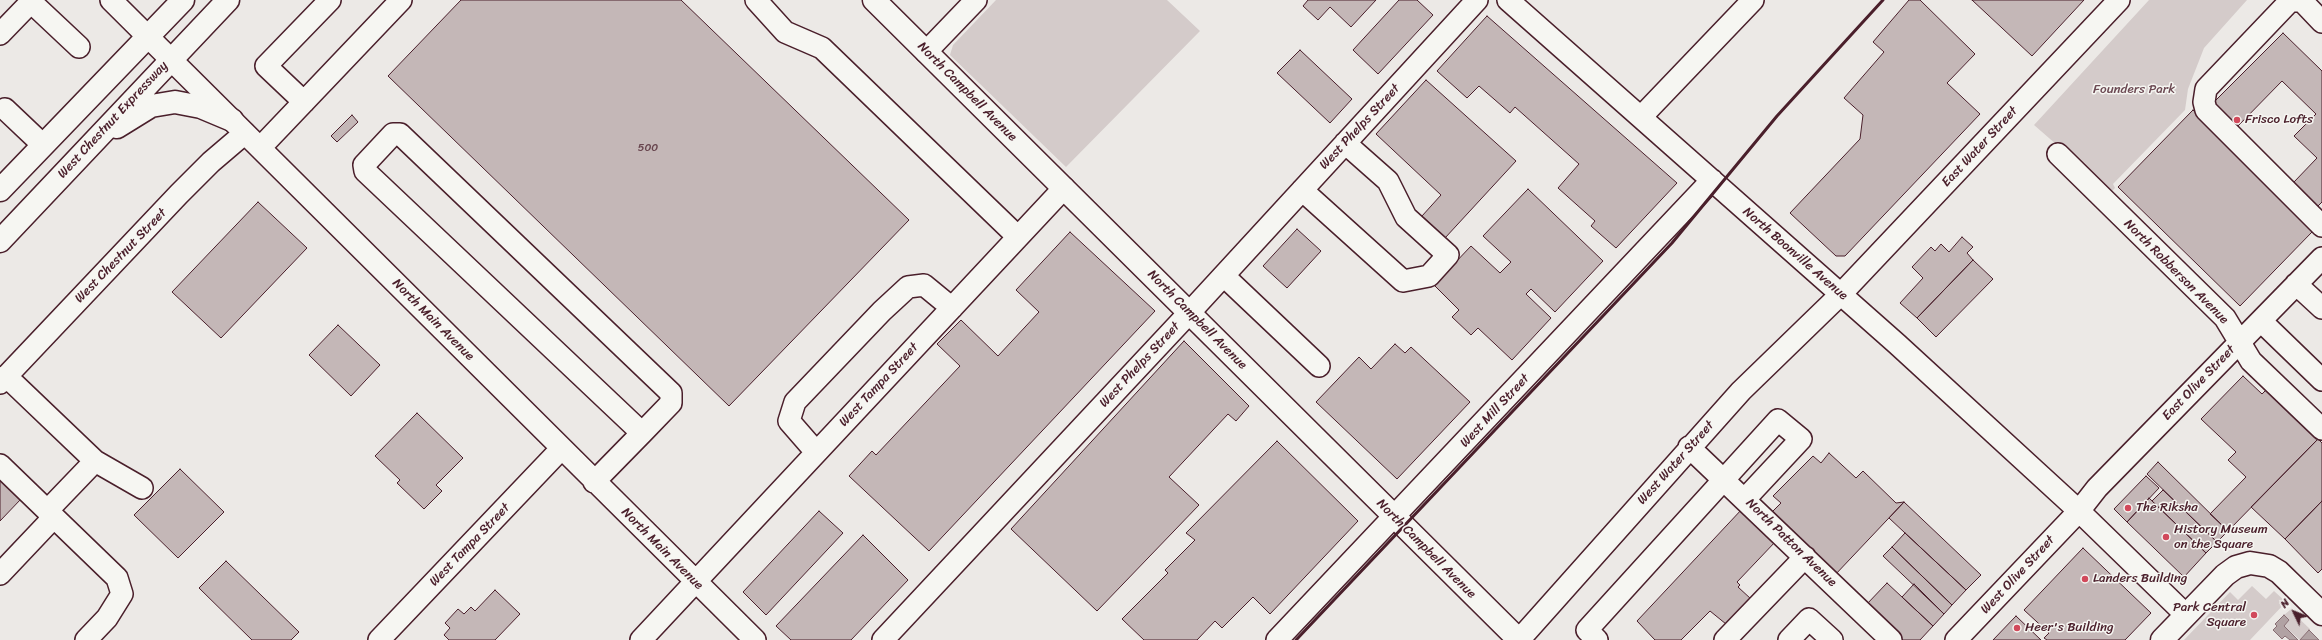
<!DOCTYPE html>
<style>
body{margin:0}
#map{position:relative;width:2322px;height:640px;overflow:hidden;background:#ece9e6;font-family:Sriracha,sans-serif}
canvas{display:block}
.north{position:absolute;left:2274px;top:592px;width:40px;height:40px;-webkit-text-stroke:3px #f6f6f2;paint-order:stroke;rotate:313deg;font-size:11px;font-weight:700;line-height:16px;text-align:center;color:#4a1f2b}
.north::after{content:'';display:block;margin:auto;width:14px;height:18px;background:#4a1f2b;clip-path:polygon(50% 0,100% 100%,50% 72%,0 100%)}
</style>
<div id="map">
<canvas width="2322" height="640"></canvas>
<div class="north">N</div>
</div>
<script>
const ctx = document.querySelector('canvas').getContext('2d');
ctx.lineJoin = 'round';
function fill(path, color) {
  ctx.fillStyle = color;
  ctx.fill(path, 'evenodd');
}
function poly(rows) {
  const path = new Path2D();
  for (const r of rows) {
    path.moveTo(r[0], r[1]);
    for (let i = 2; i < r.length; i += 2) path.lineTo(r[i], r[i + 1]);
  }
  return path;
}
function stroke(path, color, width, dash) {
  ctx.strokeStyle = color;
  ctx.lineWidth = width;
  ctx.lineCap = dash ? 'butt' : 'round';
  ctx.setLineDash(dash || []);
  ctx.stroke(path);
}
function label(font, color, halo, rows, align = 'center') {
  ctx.font = font + ' Sriracha,sans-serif';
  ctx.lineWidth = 3;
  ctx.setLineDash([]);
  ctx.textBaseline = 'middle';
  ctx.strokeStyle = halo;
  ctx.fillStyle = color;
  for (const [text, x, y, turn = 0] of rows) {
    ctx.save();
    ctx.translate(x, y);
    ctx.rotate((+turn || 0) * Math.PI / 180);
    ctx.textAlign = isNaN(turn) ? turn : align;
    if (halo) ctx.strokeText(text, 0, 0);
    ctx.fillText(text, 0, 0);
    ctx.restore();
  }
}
fill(poly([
 [996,0,1167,0,1200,31,1066,167,950,55,953,45],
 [2149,0,2247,0,2204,48,2188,89,2185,110,2113,184,2115,188,2111,192,2034,125],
 [2252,586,2266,599,2274,591,2286,602,2250,640,2184,640,2230,592,2238,600],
 [2290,610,2310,629,2300,640,2284,626,2289,620,2284,615]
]), '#d4cbca');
const water = poly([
 [2284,615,2289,620,2284,626,2298,640,2290,640,2285,636,2282,639,2273,630,2277,626,2275,624,2284,615],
 [2309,630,2319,640,2300,640,2309,630]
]);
fill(water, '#b1a2a3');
stroke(water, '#886e73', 1);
const building = poly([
 [461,0,681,0,909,220,729,406,388,76,461,0],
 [1308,0,1376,0,1351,27,1330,7,1318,20,1303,6,1308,0],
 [1399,0,1417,0,1433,15,1378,74,1353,50,1399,0],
 [1909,0,1920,0,1975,54,1947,83,1980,114,1845,256,1836,256,1790,213,1860,139,1863,115,1844,98,1884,52,1873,42,1909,0],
 [1972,0,2084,0,2032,56,1972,0],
 [1487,16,1677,183,1616,248,1591,226,1595,221,1558,188,1579,164,1515,107,1510,113,1479,86,1467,98,1437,71,1487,16],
 [2283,33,2322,71,2322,202,2318,206,2294,182,2317,158,2294,136,2316,114,2282,81,2237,127,2213,103,2283,33],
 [1300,50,1352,99,1330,123,1277,73,1300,50],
 [1426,80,1516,161,1445,238,1422,216,1441,195,1376,134,1426,80],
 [2193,110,2304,219,2302,221,2312,232,2240,306,2118,187,2193,110],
 [352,115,358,122,337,142,331,136,352,115],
 [1528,189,1603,261,1555,312,1531,289,1526,294,1551,318,1512,360,1478,328,1471,335,1452,317,1459,310,1434,285,1471,246,1500,273,1511,262,1483,236,1528,189],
 [258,202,307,248,221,338,172,292,258,202],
 [1297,229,1321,251,1287,288,1263,266,1297,229],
 [1070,232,1155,311,929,551,849,476,872,451,876,455,960,366,937,344,961,320,998,356,1039,312,1016,290,1070,232],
 [1962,237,1973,247,1967,253,1973,260,1917,318,1900,303,1923,278,1912,267,1931,247,1935,251,1941,244,1949,252,1962,237],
 [1973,260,1993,279,1936,337,1917,318,1973,260],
 [338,325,380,365,351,396,309,355,338,325],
 [1184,341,1249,406,1236,421,1228,414,1169,477,1199,505,1097,611,1011,529,1184,341],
 [1395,344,1405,353,1411,347,1470,402,1397,479,1316,402,1359,357,1371,369,1395,344],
 [2243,376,2262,394,2267,389,2318,439,2228,531,2210,514,2246,477,2228,460,2236,452,2201,419,2243,376],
 [417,413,463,458,436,485,442,491,424,509,397,483,400,480,375,456,417,413],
 [2318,439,2322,443,2322,501,2285,539,2251,507,2318,439],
 [1277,441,1358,521,1270,614,1253,597,1222,628,1215,621,1197,640,1144,640,1122,619,1168,573,1165,570,1195,540,1186,533,1277,441],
 [1829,453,1856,478,1863,471,1896,503,1904,502,1834,576,1770,514,1781,503,1773,496,1813,456,1821,463,1829,453],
 [2158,462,2228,531,2217,542,2147,474,2158,462],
 [180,469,224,512,178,558,134,515,180,469],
 [2146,476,2159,488,2127,522,2114,509,2146,476],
 [0,479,21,499,0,521,0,479],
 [2163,490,2217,542,2206,553,2152,501,2163,490],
 [2149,498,2206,553,2184,577,2127,522,2149,498],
 [2322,501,2322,569,2318,573,2285,539,2322,501],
 [1904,502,1981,575,1966,590,1889,518,1904,502],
 [1743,508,1776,541,1737,582,1740,585,1738,587,1751,599,1726,624,1710,611,1681,640,1655,640,1637,621,1743,508],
 [819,511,843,533,766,615,743,592,819,511],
 [1905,533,1966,590,1952,605,1892,547,1905,533],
 [863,535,908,580,851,640,791,640,776,626,863,535],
 [1892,547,1952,605,1944,614,1883,556,1892,547],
 [2083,548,2151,613,2125,640,2047,640,2044,638,2049,633,2024,610,2083,548],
 [226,561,299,632,291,640,252,640,199,588,226,561],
 [1887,583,1933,626,1920,640,1903,640,1866,605,1887,583],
 [1914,584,1944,614,1933,626,1902,597,1914,584],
 [495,590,520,614,495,640,449,640,444,635,450,628,445,623,458,609,464,614,471,607,475,611,495,590],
 [2016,616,2041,640,1993,640,2016,616]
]);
fill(building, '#c4b7b7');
stroke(building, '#4a1f2b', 1);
const minor = poly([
 [29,0,79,47],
 [111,0,755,640],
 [756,0,785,32,822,48,1018,237],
 [1508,0,1897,344,2079,511,2186,615],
 [2322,22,2302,1,2290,1,2206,89,2204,102,2206,110,2322,226],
 [0,34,31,2],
 [926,52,976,0],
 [304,102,266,66,330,0],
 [5,109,43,145],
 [1641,117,1753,0],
 [260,148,401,0],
 [2058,154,2225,318,2251,361,2322,429],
 [1302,190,1403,281,1429,276,1448,255,1406,217,1388,181,1345,143],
 [1224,276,1319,366],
 [2296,284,2322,308],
 [2261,321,2322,380],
 [6,376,95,461,142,488],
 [0,383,179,194,211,162,245,133],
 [1689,447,1891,640],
 [816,452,789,421,795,402,882,311,908,287,924,285,952,308],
 [0,465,117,578,122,594,107,618,86,640],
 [594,482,642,433,671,403,671,393,400,134,393,134,364,165,365,171,642,433],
 [47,511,95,461],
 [0,574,54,517],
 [379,640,561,449],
 [641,640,1064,188],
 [883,640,1190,312,1477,0],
 [1277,640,1712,180],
 [1519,640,1741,391,1841,294,2119,0],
 [1597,640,1587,630,1778,420,1801,439,1745,499],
 [1725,640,1805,557],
 [1789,640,1809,619,1832,640],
 [1956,640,2079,511,2097,488,2322,258]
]);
const major = poly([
 [874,0,1519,640],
 [117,127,151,106,175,102,201,107,232,120],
 [0,190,183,0],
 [0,241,228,0],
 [2162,640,2225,575,2236,567,2250,563,2269,566,2279,572,2322,614]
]);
stroke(minor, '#4a1f2b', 24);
stroke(major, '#4a1f2b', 25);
stroke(minor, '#f6f6f2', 21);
stroke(major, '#f6f6f2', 22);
stroke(poly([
 [1296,640,1672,243,1777,116,1883,0]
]), '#4a1f2b', 3);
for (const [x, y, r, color] of [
 [2237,120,4,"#d1495b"],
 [2128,508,4,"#d1495b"],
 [2166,537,4,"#d1495b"],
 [2085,579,4,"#d1495b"],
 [2254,615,4,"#d1495b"],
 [2017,628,4,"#d1495b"]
]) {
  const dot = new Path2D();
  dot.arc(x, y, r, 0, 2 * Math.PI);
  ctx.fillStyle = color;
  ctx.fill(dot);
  stroke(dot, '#f6f6f2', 1.5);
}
label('11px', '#68454e', null, [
 ["500",648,148]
]);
label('13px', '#6c4a53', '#f6f6f2', [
 ["Founders Park",2134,90]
]);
label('13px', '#4a1f2b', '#f6f6f2', [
 ["North Campbell Avenue",967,92,45],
 ["West Chestnut Expressway",113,120,-47],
 ["West Phelps Street",1360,127,-47],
 ["East Water Street",1980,147,-47],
 ["North Boonville Avenue",1795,254,41],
 ["West Chestnut Street",121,256,-46],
 ["North Robberson Avenue",2176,272,45],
 ["North Main Avenue",433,320,45],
 ["North Campbell Avenue",1197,320,45],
 ["West Phelps Street",1140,365,-47],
 ["East Olive Street",2199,383,-46],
 ["West Tampa Street",879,385,-47],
 ["West Mill Street",1495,411,-47],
 ["West Water Street",1676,463,-48],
 ["North Patton Avenue",1791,543,44],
 ["West Tampa Street",470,545,-46],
 ["North Main Avenue",662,549,45],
 ["North Campbell Avenue",1426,549,45],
 ["West Olive Street",2018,575,-47]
]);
label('13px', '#4a1f2b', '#f6f6f2', [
 ["Frisco Lofts",2245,120],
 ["The Riksha",2136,508],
 ["History Museum",2174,530],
 ["on the Square",2174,545],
 ["Landers Building",2093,579],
 ["Park Central",2246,608,"right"],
 ["Square",2246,623,"right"],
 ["Heer's Building",2025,628]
], 'left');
</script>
